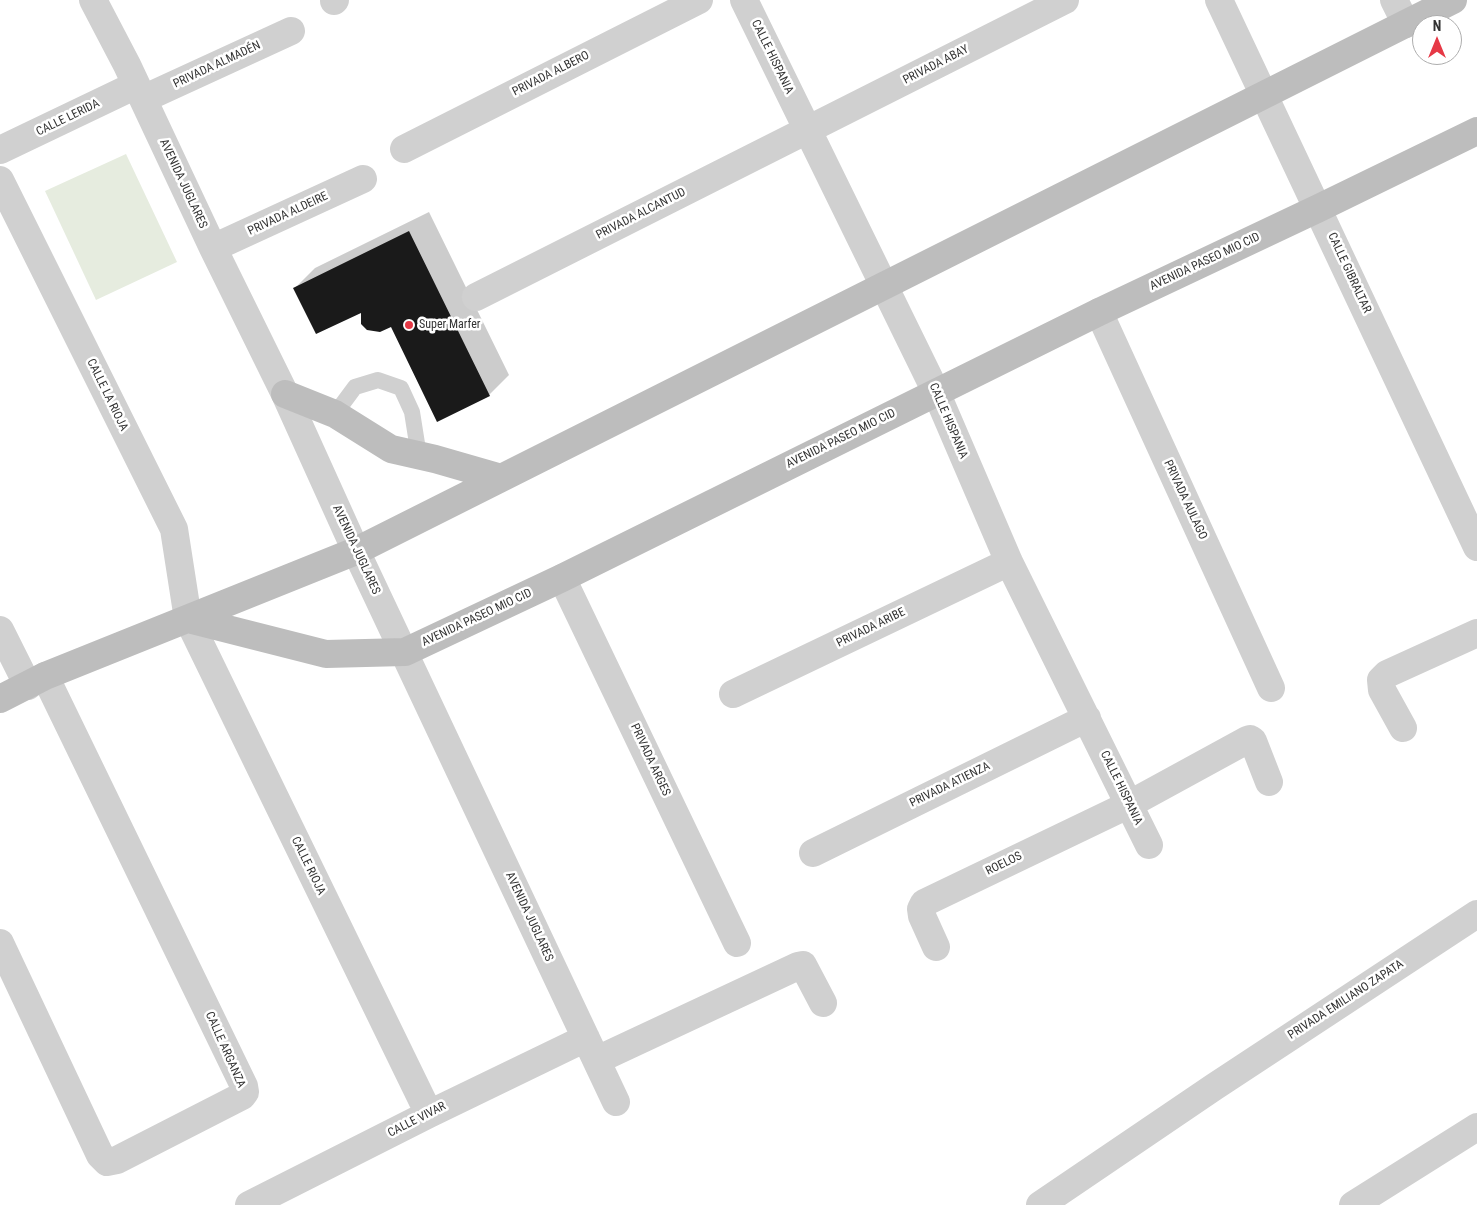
<!DOCTYPE html>
<meta charset="utf-8">
<style>
body{margin:0}
#map{position:relative;width:1477px;height:1205px;overflow:hidden;background:#fff;font-family:"Roboto Condensed",sans-serif}
canvas{display:block}
.north{position:absolute;left:1412px;top:15px;width:50px;height:50px;box-sizing:border-box;background:#fff;border:1px solid #adadad;border-radius:50%;rotate:0deg;font-size:14px;font-weight:700;line-height:20px;text-align:center;color:#333}
.north::after{content:'';display:block;margin:auto;width:18px;height:22px;background:#e63946;clip-path:polygon(50% 0,100% 100%,50% 72%,0 100%)}
</style>
<div id="map">
<canvas width="1477" height="1205"></canvas>
<div class="north">N</div>
</div>
<script>
const ctx = document.querySelector('canvas').getContext('2d');
ctx.lineJoin = 'round';
function fill(path, color) {
  ctx.fillStyle = color;
  ctx.fill(path, 'evenodd');
}
function poly(rows) {
  const path = new Path2D();
  for (const r of rows) {
    path.moveTo(r[0], r[1]);
    for (let i = 2; i < r.length; i += 2) path.lineTo(r[i], r[i + 1]);
  }
  return path;
}
function stroke(path, color, width, dash) {
  ctx.strokeStyle = color;
  ctx.lineWidth = width;
  ctx.lineCap = dash ? 'butt' : 'round';
  ctx.setLineDash(dash || []);
  ctx.stroke(path);
}
function label(font, color, halo, rows, align = 'center') {
  ctx.font = font + ' "Roboto Condensed",sans-serif';
  ctx.lineWidth = 5;
  ctx.setLineDash([]);
  ctx.textBaseline = 'middle';
  ctx.strokeStyle = halo;
  ctx.fillStyle = color;
  for (const [text, x, y, turn = 0] of rows) {
    ctx.save();
    ctx.translate(x, y);
    ctx.rotate((+turn || 0) * Math.PI / 180);
    ctx.textAlign = isNaN(turn) ? turn : align;
    if (halo) ctx.strokeText(text, 0, 0);
    ctx.fillText(text, 0, 0);
    ctx.restore();
  }
}
fill(poly([
 [126,154,177,262,96,300,45,191]
]), '#e6ecdf');
fill(poly([
 [429,212,509,375,489,395,391,325,362,311,295,288,315,268]
]), '#0003');
fill(poly([
 [409,231,490,396,437,422,391,327,380,332,367,330,361,324,361,313,316,334,293,288]
]), '#1a1a1a');
stroke(poly([
 [335,414,355,387,378,380,401,388,412,412,419,456]
]), '#d0d0d0', 16);
stroke(poly([
 [93,0,127,65,213,248,285,394,356,551,616,1102],
 [744,0,936,392,1009,562,1149,845],
 [1219,0,1477,547],
 [1394,0,1406,24],
 [334,1,335,0],
 [143,99,291,31],
 [404,149,699,0],
 [0,150,136,85],
 [0,180,174,529,188,619,429,1114],
 [213,248,363,179],
 [476,297,1065,0],
 [1099,312,1271,688],
 [562,578,737,943],
 [0,630,28,686],
 [733,694,1009,562],
 [1403,728,1382,690,1381,680,1387,674,1477,633],
 [813,853,1087,718],
 [0,943,100,1155,107,1162,117,1160,242,1096,245,1092,244,1086,45,676],
 [936,947,922,916,921,909,924,903,1128,805,1247,740,1250,739,1253,741,1269,782],
 [597,1060,798,966,803,965,823,1003],
 [249,1205,429,1114,586,1038],
 [1040,1205,1214,1087,1477,914],
 [1353,1205,1477,1127]
]), '#d0d0d0', 28);
stroke(poly([
 [285,394,335,414,391,449,435,459,501,478],
 [188,619,326,654,405,652,562,578,1099,312,1319,208,1477,131],
 [0,699,45,676,356,551,1453,0]
]), '#bdbdbd', 28);
for (const [x, y, r, color] of [
 [409,325,5,"#e63946"]
]) {
  const dot = new Path2D();
  dot.arc(x, y, r, 0, 2 * Math.PI);
  ctx.fillStyle = color;
  ctx.fill(dot);
  stroke(dot, '#fff', 2);
}
label('12px', '#333', '#fff', [
 ["CALLE HISPANIA",772,57,64],
 ["PRIVADA ALMADÉN",217,65,-25],
 ["PRIVADA ABAY",936,65,-27],
 ["PRIVADA ALBERO",551,74,-27],
 ["CALLE LERIDA",68,118,-26],
 ["AVENIDA JUGLARES",183,184,65],
 ["PRIVADA ALDEIRE",288,214,-25],
 ["PRIVADA ALCANTUD",641,214,-27],
 ["AVENIDA PASEO MIO CID",1205,262,-25],
 ["CALLE GIBRALTAR",1349,273,65],
 ["CALLE LA RIOJA",107,395,64],
 ["CALLE HISPANIA",948,421,67],
 ["AVENIDA PASEO MIO CID",841,439,-26],
 ["PRIVADA AULAGO",1185,500,65],
 ["AVENIDA JUGLARES",356,550,65],
 ["AVENIDA PASEO MIO CID",477,618,-25],
 ["PRIVADA ARIBE",871,628,-26],
 ["PRIVADA ARGES",650,760,65],
 ["PRIVADA ATIENZA",950,785,-26],
 ["CALLE HISPANIA",1121,788,64],
 ["ROELOS",1004,864,-26],
 ["CALLE RIOJA",308,866,64],
 ["AVENIDA JUGLARES",529,917,65],
 ["PRIVADA EMILIANO ZAPATA",1346,1000,-33],
 ["CALLE ARGANZA",225,1050,66],
 ["CALLE VIVAR",417,1120,-27]
]);
label('12px', '#333', '#fff', [
 ["Super Marfer",419,325]
], 'left');
</script>
